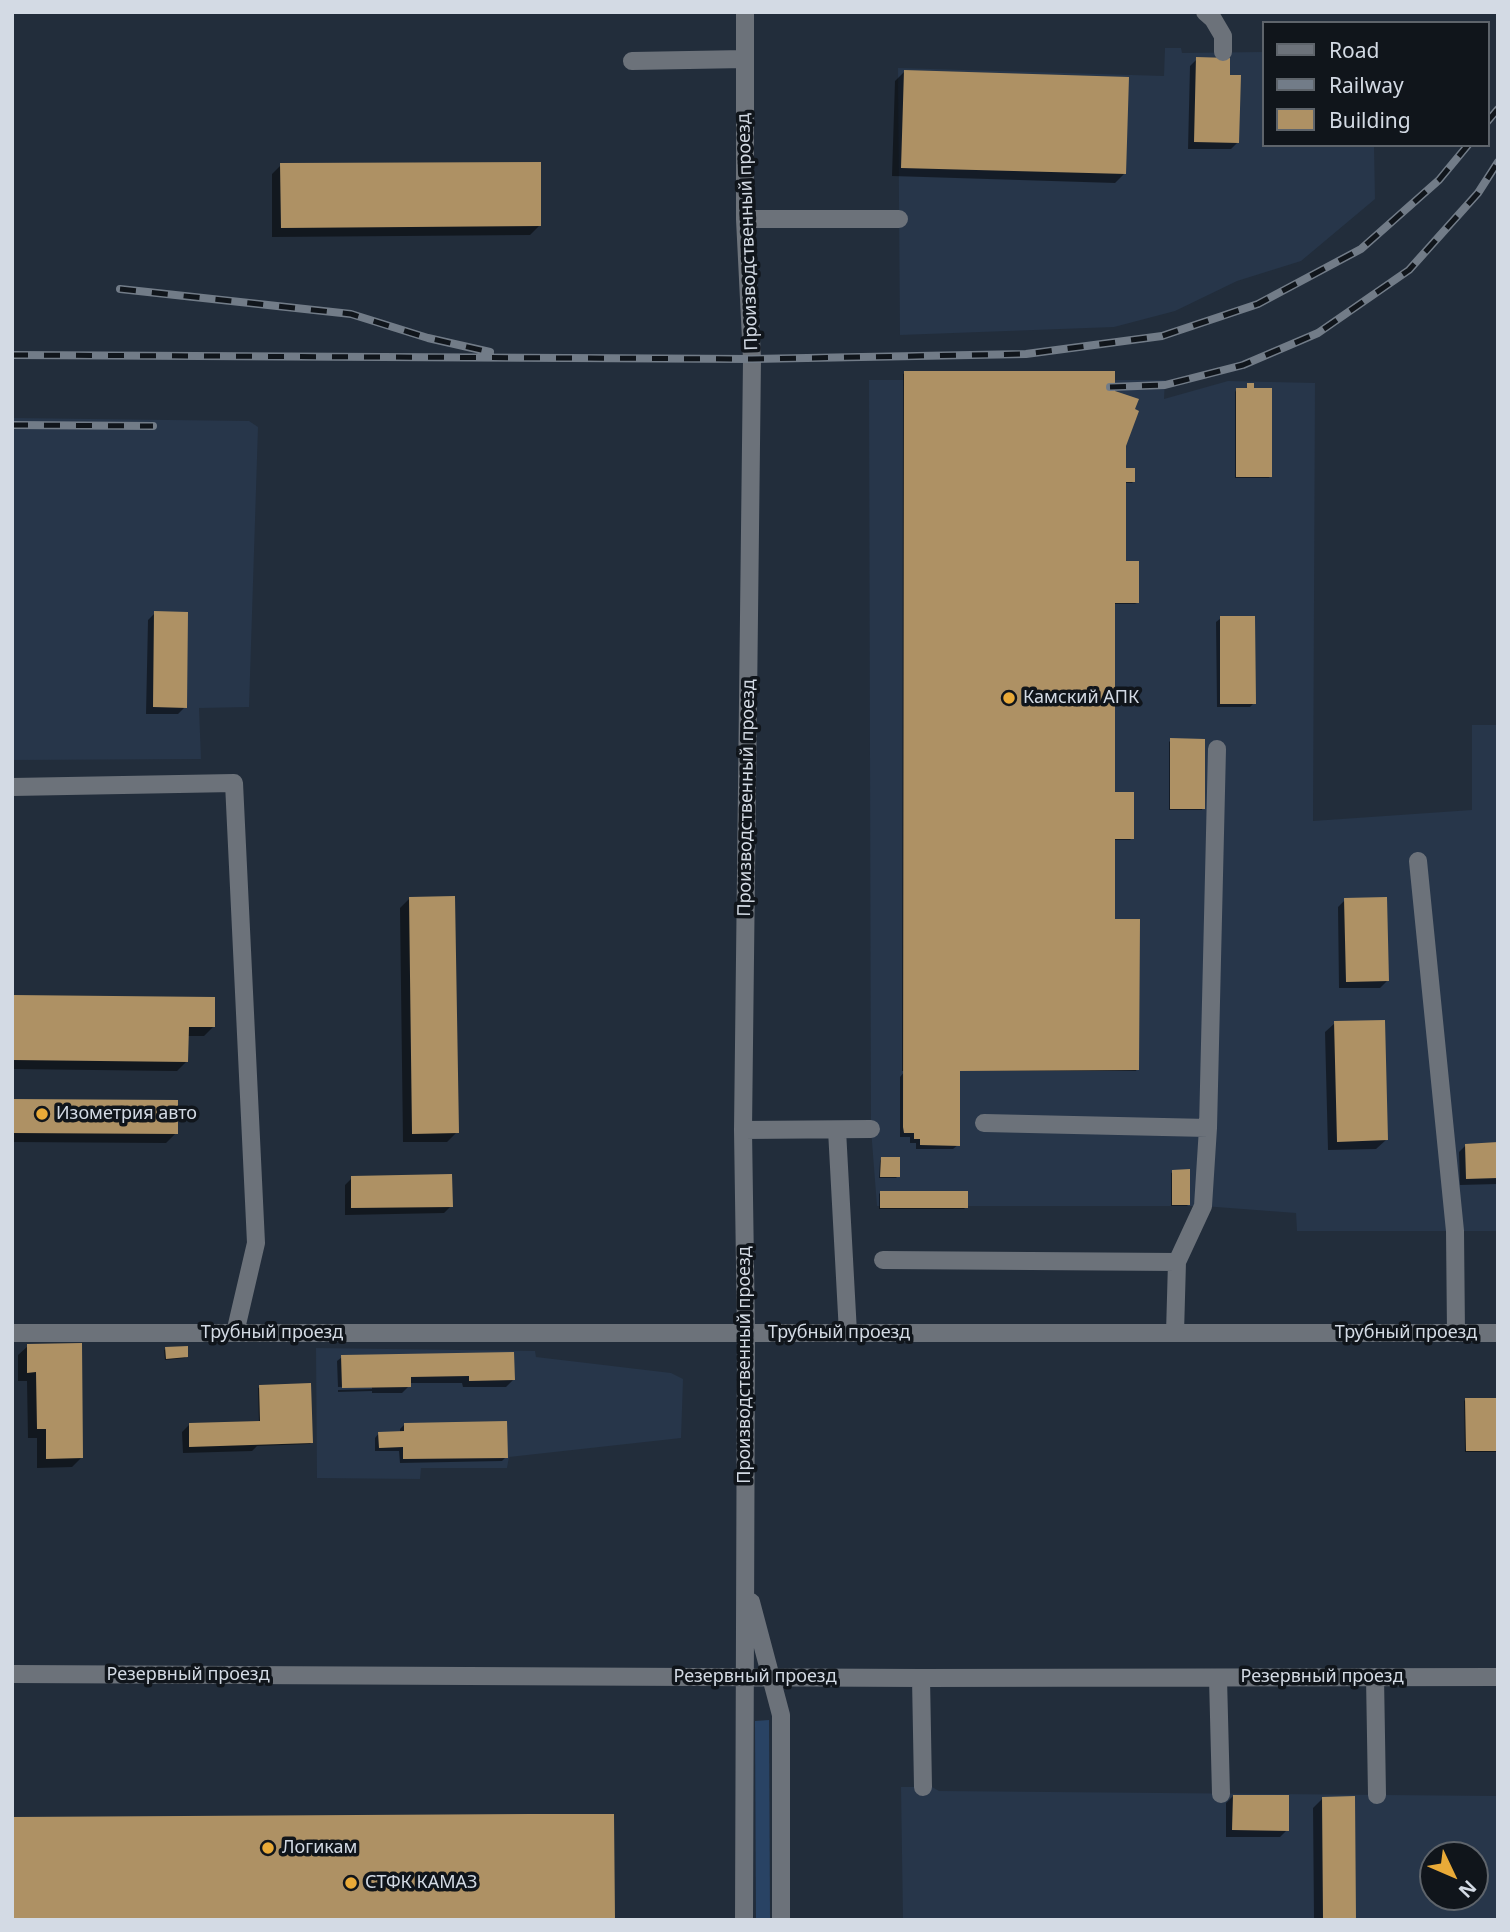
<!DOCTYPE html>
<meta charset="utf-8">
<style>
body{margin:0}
#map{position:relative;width:1510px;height:1932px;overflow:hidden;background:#222d3b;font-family:"Noto Sans",sans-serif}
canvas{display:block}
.frame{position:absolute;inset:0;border:14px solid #d3dae4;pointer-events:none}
.legend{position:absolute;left:1262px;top:21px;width:228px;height:126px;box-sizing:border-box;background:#10151b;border:2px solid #5e646b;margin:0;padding:9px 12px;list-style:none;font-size:21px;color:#d3dae4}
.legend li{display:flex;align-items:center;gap:14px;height:35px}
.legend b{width:35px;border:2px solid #5e646b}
.north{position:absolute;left:1419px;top:1841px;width:70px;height:70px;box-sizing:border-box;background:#10151b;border:2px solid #5e646b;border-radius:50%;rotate:134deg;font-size:19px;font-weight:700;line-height:28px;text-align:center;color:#d3dae4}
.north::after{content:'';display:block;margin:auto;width:24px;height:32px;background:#e9aa38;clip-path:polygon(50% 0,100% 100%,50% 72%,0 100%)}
</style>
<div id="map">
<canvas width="1510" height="1932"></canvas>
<div class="frame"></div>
<ul class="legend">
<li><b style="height:9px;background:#6c727a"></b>Road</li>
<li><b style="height:9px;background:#727c88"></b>Railway</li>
<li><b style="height:19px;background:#ae9164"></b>Building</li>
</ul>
<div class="north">N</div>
</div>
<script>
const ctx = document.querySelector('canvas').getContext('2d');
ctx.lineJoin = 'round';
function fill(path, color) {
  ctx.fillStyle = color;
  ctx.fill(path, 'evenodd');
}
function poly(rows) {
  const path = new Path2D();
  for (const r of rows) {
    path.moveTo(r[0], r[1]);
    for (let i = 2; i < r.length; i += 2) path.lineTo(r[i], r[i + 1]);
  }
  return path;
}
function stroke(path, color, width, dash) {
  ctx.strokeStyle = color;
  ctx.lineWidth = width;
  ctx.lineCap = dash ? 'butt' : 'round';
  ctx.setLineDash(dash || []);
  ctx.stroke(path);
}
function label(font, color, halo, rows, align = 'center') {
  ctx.font = font + ' "Noto Sans",sans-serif';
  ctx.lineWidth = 7;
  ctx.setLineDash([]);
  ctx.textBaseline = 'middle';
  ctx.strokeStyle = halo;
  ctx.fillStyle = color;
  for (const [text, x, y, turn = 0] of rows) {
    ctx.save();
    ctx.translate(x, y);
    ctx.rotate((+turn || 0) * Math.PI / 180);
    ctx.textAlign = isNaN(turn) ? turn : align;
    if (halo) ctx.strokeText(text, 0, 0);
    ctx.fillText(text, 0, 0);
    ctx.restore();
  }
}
fill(poly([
 [1165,48,1181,48,1182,53,1263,52,1263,145,1374,145,1375,199,1301,261,1237,281,1175,311,1114,327,900,335,898,68,1164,76],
 [869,380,1165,380,1164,399,1228,381,1315,383,1313,821,1472,810,1472,725,1498,725,1498,1231,1297,1231,1296,1213,1203,1206,877,1206,871,1129],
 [12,418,249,421,258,427,249,707,199,708,201,759,12,760],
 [316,1348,535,1351,536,1357,671,1373,683,1379,681,1438,509,1457,507,1468,421,1468,420,1479,317,1478],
 [901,1787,932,1787,939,1791,1498,1796,1498,1920,903,1920],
 [1433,1855,1475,1855,1475,1897,1433,1897]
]), '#27364a');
fill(poly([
 [769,1720,770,1920,756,1920,755,1721]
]), '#294364');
fill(poly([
 [1197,59,1238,142,1231,149,1188,149,1190,66],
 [905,71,1124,174,1115,183,892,176,895,81],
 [281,165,539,226,530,235,272,237,272,174],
 [905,373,1113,392,1125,446,1124,470,1134,481,1132,483,1124,483,1124,563,1137,603,1135,604,1113,604,1113,793,1132,838,1130,840,1113,840,1113,921,1137,1069,1136,1071,958,1071,958,1145,953,1149,916,1149,916,1143,910,1143,910,1137,900,1137,900,1077,905,1071,902,1071,903,374],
 [1248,385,1270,476,1269,478,1235,478,1235,392,1236,390,1246,390],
 [155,613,185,707,178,714,146,714,148,620],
 [1221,618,1254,703,1250,707,1217,707,1216,622],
 [1171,740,1203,808,1202,810,1169,810,1169,742],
 [410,898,457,1132,447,1142,403,1142,400,908],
 [1345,900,1387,981,1380,988,1339,988,1338,907],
 [12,997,213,1027,204,1036,187,1036,186,1062,177,1071,12,1069],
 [1335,1023,1386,1140,1376,1149,1328,1150,1325,1032],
 [12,1101,176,1133,166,1143,12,1142],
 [1498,1144,1498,1184,1460,1185,1459,1152,1466,1145],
 [881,1159,898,1176,896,1178,879,1178,880,1161],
 [1173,1172,1189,1204,1187,1206,1171,1206,1171,1173],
 [352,1178,451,1206,444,1213,345,1215,345,1185],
 [880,1193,966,1207,964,1209,879,1209,879,1194],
 [28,1346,81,1458,72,1467,37,1468,37,1438,28,1438,27,1381,18,1381,18,1355],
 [166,1349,186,1357,185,1358,165,1360,164,1350],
 [342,1357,513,1380,506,1387,463,1387,462,1383,409,1383,409,1386,402,1393,372,1393,372,1391,338,1392,338,1390,372,1389,372,1386,338,1387,337,1361],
 [260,1387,311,1443,310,1444,257,1446,252,1451,183,1453,182,1432,189,1425,259,1423,258,1388],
 [1466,1399,1498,1399,1498,1452,1465,1452,1464,1401],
 [404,1425,506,1457,502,1461,400,1463,399,1451,375,1451,375,1438,379,1433,400,1433,400,1429],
 [1233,1796,1287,1830,1280,1837,1226,1837,1226,1803],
 [1323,1798,1354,1920,1314,1920,1313,1808]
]), '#0007');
fill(poly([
 [1196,57,1230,58,1230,75,1241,75,1239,143,1194,142],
 [904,70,1129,77,1126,174,901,168],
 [541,162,541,226,281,228,280,163],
 [904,371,1115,371,1115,391,1139,399,1135,409,1139,411,1126,446,1126,468,1135,468,1135,482,1126,482,1126,561,1139,561,1139,603,1115,603,1115,792,1134,792,1134,839,1115,839,1115,919,1140,919,1139,1070,960,1071,960,1146,920,1145,920,1139,914,1139,914,1133,904,1133,903,1127],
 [1247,383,1254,383,1254,388,1272,388,1272,477,1236,477,1236,388,1247,388],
 [154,611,188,612,187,708,153,707],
 [1220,616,1255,616,1256,704,1220,704],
 [1170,738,1205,739,1205,809,1170,809],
 [455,896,459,1133,412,1134,409,897],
 [1387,897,1389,981,1346,982,1344,898],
 [12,995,215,997,215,1027,189,1027,188,1062,12,1060],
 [1385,1020,1388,1140,1337,1142,1334,1021],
 [12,1099,178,1100,178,1134,12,1133],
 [1498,1142,1498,1178,1466,1179,1465,1144],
 [881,1157,900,1157,900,1177,880,1177],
 [1190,1169,1190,1205,1172,1205,1172,1170],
 [452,1174,453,1207,351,1208,351,1176],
 [880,1191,968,1191,968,1208,880,1208],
 [82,1343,83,1458,46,1459,46,1429,37,1429,36,1372,27,1373,27,1344],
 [188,1346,188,1357,166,1359,165,1347],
 [514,1352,515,1380,469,1381,469,1376,411,1377,411,1387,342,1388,341,1355],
 [311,1383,313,1443,189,1447,189,1423,260,1421,259,1385],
 [1465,1398,1498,1398,1498,1451,1466,1451],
 [507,1421,508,1458,403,1459,403,1447,379,1448,378,1432,404,1431,404,1423],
 [1233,1795,1289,1795,1289,1831,1232,1830],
 [1355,1796,1356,1920,1323,1920,1322,1797],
 [528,1814,614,1814,615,1920,12,1920,12,1817]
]), '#ae9164');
stroke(poly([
 [1205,12,1213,19,1223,36,1223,52],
 [632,61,745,59],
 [745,219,899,219],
 [12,787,234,783,256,1243,235,1333],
 [1418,861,1455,1231,1456,1333],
 [984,1123,1208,1128],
 [743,1130,871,1129],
 [837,1130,848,1333],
 [883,1260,1177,1262],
 [12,1333,1498,1333],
 [1175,1333,1177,1262,1203,1206,1208,1128,1217,749],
 [751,1602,781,1715,781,1920],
 [12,1674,921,1678,1498,1677],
 [1375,1677,1377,1795],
 [921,1678,923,1787],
 [1218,1678,1221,1794],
 [744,1920,746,1333,743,1130,752,359,745,219,745,12]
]), '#6c727a', 18);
const rail = poly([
 [1487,122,1498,109],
 [120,289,351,314,428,338,490,352],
 [12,355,752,359,1026,354,1162,336,1258,304,1361,249,1439,180,1468,145],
 [1110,387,1165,385,1243,365,1318,333,1409,270,1478,193,1498,162],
 [12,425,153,426]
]);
stroke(rail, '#727c88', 8);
stroke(rail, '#10151b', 5, [16]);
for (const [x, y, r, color] of [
 [1009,698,7,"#e9aa38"],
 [42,1114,7,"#e9aa38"],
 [268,1848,7,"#e9aa38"],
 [351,1883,7,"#e9aa38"]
]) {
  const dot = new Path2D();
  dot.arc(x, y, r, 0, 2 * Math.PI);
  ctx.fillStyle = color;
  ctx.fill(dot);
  stroke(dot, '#10151b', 2.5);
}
label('18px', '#d3dae4', '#10151b', [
 ["Производственный проезд",748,232,-92],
 ["Производственный проезд",747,798,-89],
 ["Трубный проезд",272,1333],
 ["Трубный проезд",839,1333],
 ["Трубный проезд",1406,1333],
 ["Производственный проезд",745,1365,-90],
 ["Резервный проезд",188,1675],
 ["Резервный проезд",755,1677],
 ["Резервный проезд",1322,1677]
]);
label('18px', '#d3dae4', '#10151b', [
 ["Камский АПК",1023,698],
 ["Изометрия авто",56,1114],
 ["Логикам",282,1848],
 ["СТФК КАМАЗ",365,1883]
], 'left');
</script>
